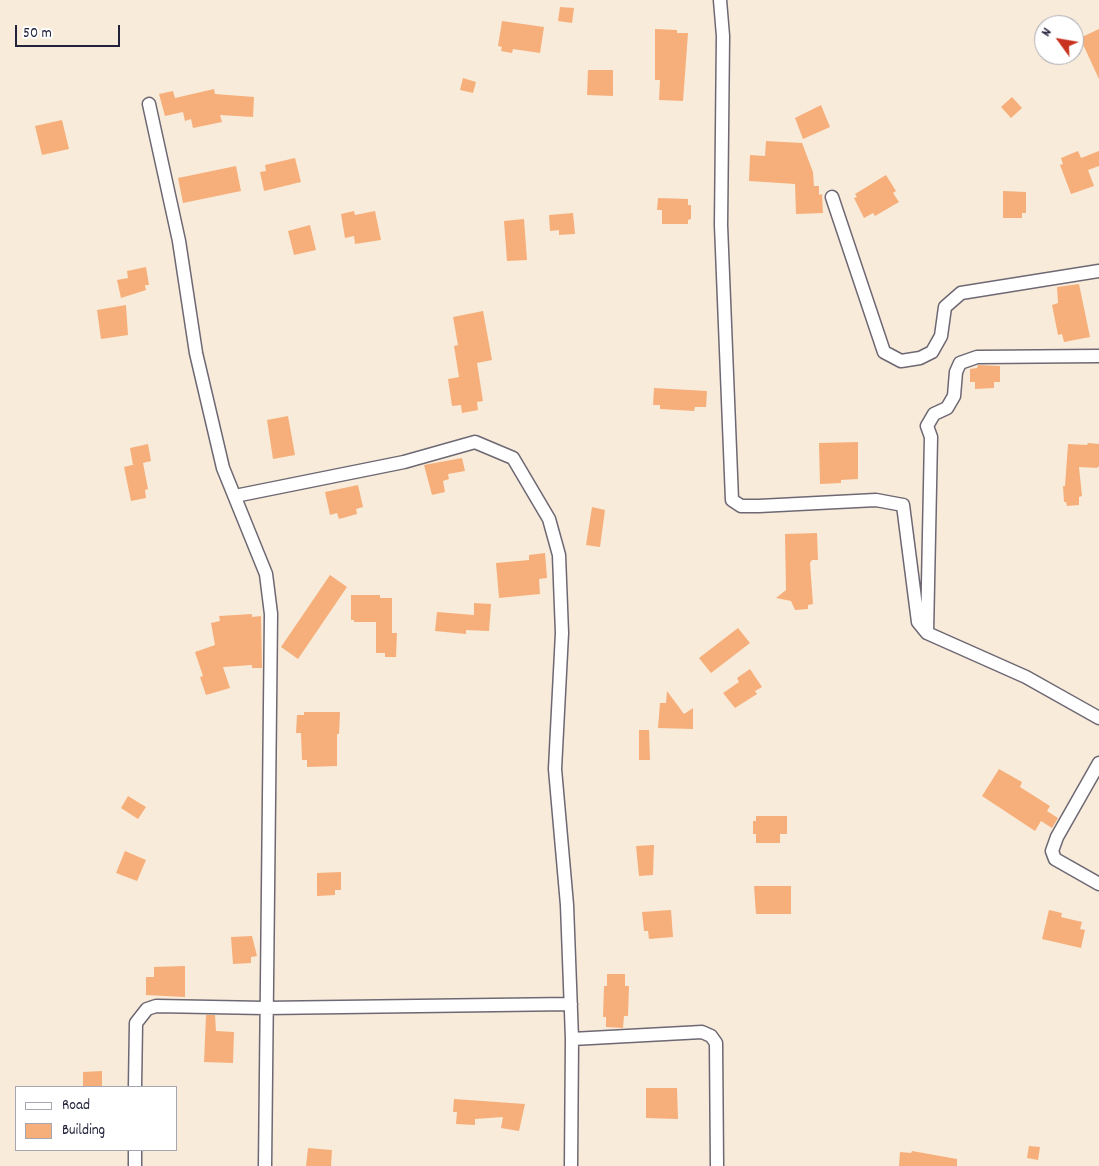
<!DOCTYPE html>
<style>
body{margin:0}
#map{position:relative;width:1099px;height:1166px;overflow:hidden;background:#f8ebda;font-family:Dekko,sans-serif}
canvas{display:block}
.legend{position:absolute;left:15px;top:1086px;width:162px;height:65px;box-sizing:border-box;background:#fff;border:1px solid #a7a7b1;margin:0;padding:6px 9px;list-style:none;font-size:15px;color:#22223b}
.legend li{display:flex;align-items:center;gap:10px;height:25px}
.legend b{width:25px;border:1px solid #a7a7b1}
.north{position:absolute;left:1034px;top:15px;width:50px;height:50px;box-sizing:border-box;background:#fff;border:1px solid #a7a7b1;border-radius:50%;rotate:302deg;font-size:14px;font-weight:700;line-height:20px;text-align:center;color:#22223b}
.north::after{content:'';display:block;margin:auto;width:18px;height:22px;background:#c8321e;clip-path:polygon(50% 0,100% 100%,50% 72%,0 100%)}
.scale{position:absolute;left:15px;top:25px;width:105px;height:22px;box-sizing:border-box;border:2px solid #22223b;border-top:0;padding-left:6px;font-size:15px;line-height:18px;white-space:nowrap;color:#22223b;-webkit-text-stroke:4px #fff;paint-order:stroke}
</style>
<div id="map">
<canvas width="1099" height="1166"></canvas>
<ul class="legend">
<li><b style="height:6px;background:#fff"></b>Road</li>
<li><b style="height:14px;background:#f6af7a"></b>Building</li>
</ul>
<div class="north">N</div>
<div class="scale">50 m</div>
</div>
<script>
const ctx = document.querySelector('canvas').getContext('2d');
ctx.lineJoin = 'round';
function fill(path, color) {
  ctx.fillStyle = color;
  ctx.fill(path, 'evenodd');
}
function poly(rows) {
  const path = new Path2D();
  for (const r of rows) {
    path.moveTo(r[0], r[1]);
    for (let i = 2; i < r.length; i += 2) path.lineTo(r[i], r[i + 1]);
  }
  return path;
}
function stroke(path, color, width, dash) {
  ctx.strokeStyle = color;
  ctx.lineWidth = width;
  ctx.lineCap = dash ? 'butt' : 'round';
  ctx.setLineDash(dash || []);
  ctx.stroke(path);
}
fill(poly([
 [560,7,574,8,572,23,558,21],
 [502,21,544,27,540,53,513,49,512,53,501,51,502,47,498,46],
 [655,29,677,30,677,33,688,33,683,101,659,100,660,80,655,80],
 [1099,29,1099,79,1080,38],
 [588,70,613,70,613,96,587,95],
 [463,78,476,82,473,93,460,90],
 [214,89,215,94,254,97,253,117,220,115,222,122,193,128,191,119,185,121,183,112,165,116,159,94,173,91,175,98],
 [1012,97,1022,108,1011,118,1001,107],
 [821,105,830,127,803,139,795,118],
 [62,120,69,149,42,155,35,126],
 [766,141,802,143,813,172,814,186,819,186,819,195,822,194,823,213,796,214,795,184,749,181,750,155,765,156],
 [1078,151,1081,158,1099,151,1099,166,1088,170,1094,186,1071,194,1060,165,1063,164,1061,158],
 [295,158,301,182,264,191,260,172,266,171,265,165],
 [236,166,241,191,183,203,178,178],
 [886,175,896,191,893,193,899,202,875,216,873,213,864,218,854,198,857,197,855,194],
 [1003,191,1026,192,1026,213,1022,213,1022,218,1003,218],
 [658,198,688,199,688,205,691,205,691,219,688,220,688,224,662,224,662,210,657,210],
 [354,211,355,215,375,211,381,240,355,244,354,236,345,238,341,214],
 [573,213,575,234,559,235,559,230,550,231,549,215],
 [524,219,527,260,507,261,504,221],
 [310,225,316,250,294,255,288,231],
 [146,267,149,285,145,285,146,290,121,298,117,280,128,278,127,271],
 [1079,284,1090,337,1064,342,1062,334,1058,335,1052,305,1058,303,1057,287],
 [126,305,128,335,101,339,97,310],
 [483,311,492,360,477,363,483,401,477,402,478,410,462,413,461,405,452,406,448,379,459,377,454,346,458,345,453,317],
 [978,365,1000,366,1000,382,994,382,994,388,975,389,975,382,970,382,970,369,977,368],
 [654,388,707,391,706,407,695,407,694,411,660,409,660,405,653,405],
 [288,416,295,455,273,459,267,420],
 [858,442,858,479,841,480,841,483,820,484,819,443],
 [1088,443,1099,444,1099,466,1097,468,1079,467,1082,496,1079,497,1079,505,1067,506,1066,502,1064,502,1063,486,1065,486,1068,444,1087,445],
 [148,444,151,461,143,463,148,489,145,490,146,498,131,501,124,467,136,464,133,465,130,448],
 [462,458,465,471,448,474,449,479,443,481,445,492,432,495,424,465],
 [358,485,363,507,356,509,357,514,339,519,337,513,330,515,325,492],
 [592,507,605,510,600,547,586,545],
 [817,533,818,560,812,560,810,563,813,604,808,605,808,609,795,610,791,601,776,598,786,590,785,534],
 [545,553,547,578,539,579,540,594,499,598,496,563,529,560,529,555],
 [330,575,347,587,298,659,281,647],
 [351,595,380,595,380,598,392,598,392,633,397,633,396,657,385,657,385,653,376,653,376,622,354,622,354,620,351,620],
 [474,603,491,604,489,631,466,630,466,634,435,631,437,612,474,615],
 [252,614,252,617,261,616,262,668,252,668,252,665,223,667,230,688,206,695,200,677,203,676,195,652,215,645,211,623,220,621,219,616],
 [738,628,750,643,711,673,699,658],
 [750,669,762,687,755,691,757,694,735,708,723,693,739,682,737,678],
 [667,691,684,714,693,708,693,729,658,728,660,703,666,703],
 [304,712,340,712,339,734,337,734,337,766,307,767,307,760,302,760,301,733,296,733,297,715,304,715],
 [639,730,649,730,650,760,639,760],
 [999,769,1022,782,1020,787,1050,806,1047,811,1058,818,1052,828,1041,821,1035,831,982,796],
 [128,796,146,807,138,819,121,808],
 [756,816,787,816,787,834,780,834,780,843,756,843,756,834,753,834,753,821,756,821],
 [654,845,653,875,639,876,636,846],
 [125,851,146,860,137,881,116,873],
 [341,872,341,890,335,890,335,895,317,896,317,873],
 [754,886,791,886,791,914,756,914],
 [671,910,673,937,649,939,648,931,644,931,642,912],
 [1049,910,1062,913,1061,917,1082,922,1080,929,1085,930,1081,948,1042,939],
 [252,936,257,956,251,957,251,963,233,964,231,937],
 [185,966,185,997,146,995,146,977,154,977,154,967],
 [607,974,625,974,625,986,629,986,628,1016,624,1016,623,1028,606,1027,606,1017,603,1017,604,986,607,986],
 [206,1015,215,1015,216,1031,234,1032,233,1063,204,1062],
 [102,1071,102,1087,83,1087,83,1072],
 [646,1088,677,1088,678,1119,646,1118],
 [454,1099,525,1104,519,1131,501,1128,503,1117,475,1119,475,1125,456,1124,457,1112,453,1112],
 [1029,1146,1040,1147,1038,1160,1027,1158],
 [308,1148,332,1150,331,1166,306,1166],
 [912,1151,957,1159,957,1166,899,1166,900,1152,911,1153]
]), '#f6af7a');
const minor = poly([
 [720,0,723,36,721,225,732,500,741,506,759,506,876,500,903,505,918,622,927,633,1026,677,1099,718],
 [149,104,179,241,196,353,223,468,266,574,271,614,265,1166],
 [832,197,884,352,901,361,920,358,932,352,941,336,945,307,961,293,1099,271],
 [235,496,404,462,475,442,513,458,549,519,559,555,562,633,555,769,567,905,572,1039,571,1166],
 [927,633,931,437,927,426,934,414,947,408,954,396,956,372,960,363,977,357,1099,356],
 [1099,763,1057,837,1052,851,1055,859,1099,884],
 [572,1039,702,1032,711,1036,716,1043,717,1166],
 [135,1087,136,1023,147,1009,156,1006,265,1008,571,1004],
 [135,1166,135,1150]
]);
stroke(minor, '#6d6873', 15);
stroke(minor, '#fff', 12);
</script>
